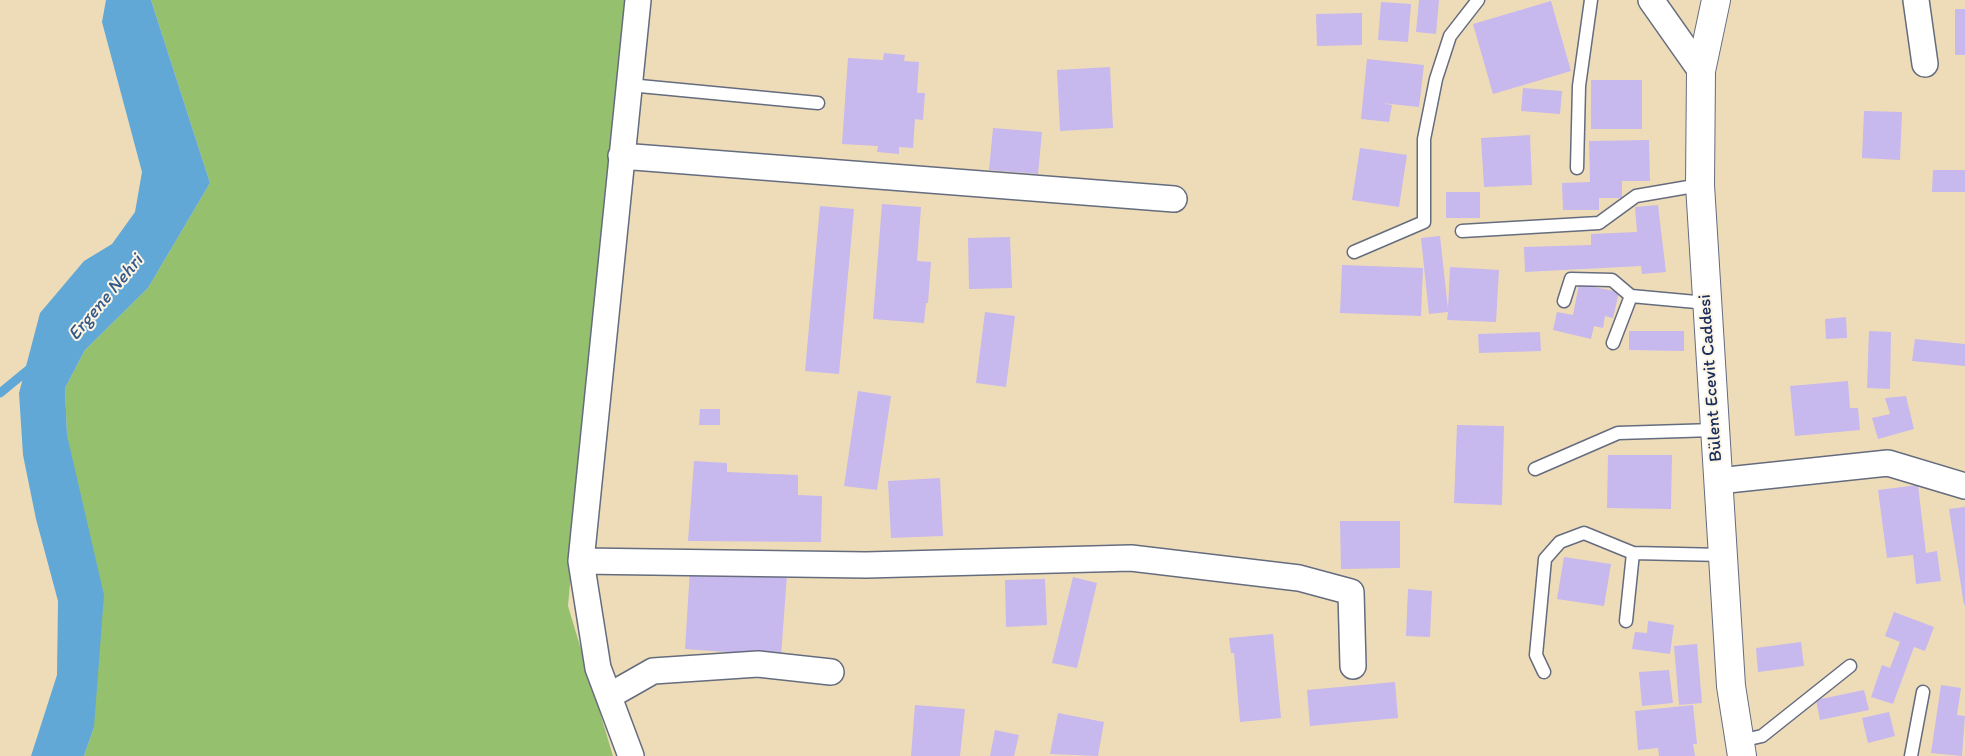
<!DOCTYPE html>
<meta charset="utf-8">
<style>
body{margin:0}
canvas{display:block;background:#eedcb9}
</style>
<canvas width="1965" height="756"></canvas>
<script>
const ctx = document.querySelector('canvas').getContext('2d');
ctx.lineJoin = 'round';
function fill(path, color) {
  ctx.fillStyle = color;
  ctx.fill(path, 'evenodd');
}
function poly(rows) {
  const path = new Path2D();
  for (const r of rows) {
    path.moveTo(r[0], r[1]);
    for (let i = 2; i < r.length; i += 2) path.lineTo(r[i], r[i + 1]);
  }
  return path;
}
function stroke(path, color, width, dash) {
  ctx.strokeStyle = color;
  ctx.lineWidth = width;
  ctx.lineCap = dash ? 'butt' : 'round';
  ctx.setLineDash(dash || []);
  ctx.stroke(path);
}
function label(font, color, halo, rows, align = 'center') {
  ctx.font = font + ' Itim,sans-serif';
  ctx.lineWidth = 4;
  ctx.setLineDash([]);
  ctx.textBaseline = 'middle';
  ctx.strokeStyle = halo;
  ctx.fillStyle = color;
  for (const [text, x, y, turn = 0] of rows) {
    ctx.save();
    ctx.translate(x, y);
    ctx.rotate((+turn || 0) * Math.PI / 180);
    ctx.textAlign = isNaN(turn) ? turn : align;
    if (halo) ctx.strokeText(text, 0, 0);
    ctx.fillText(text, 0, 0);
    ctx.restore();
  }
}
fill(poly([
 [151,0,631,0,606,184,568,606,613,756,84,756,94,727,67,435,65,388,85,350,148,288,210,183]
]), '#95c16f');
fill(poly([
 [106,0,151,0,210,183,148,288,85,350,65,388,67,435,104,595,94,727,84,756,31,756,57,675,58,601,36,519,23,455,19,393,40,313,84,261,112,244,135,212,142,172,102,22]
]), '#61a8d7');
stroke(poly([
 [0,393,33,366]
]), '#61a8d7', 9);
fill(poly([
 [1419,0,1439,0,1436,34,1416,32],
 [1551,1,1571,71,1493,94,1473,24],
 [1381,2,1411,4,1408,42,1378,40],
 [1955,9,1965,9,1965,55,1955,55],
 [1362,13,1362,45,1317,46,1316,14],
 [884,53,905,55,904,61,919,62,917,93,925,93,923,120,915,119,913,148,899,147,899,154,877,152,878,146,842,144,848,58,883,60],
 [1367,59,1424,65,1419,107,1382,103,1392,105,1389,122,1361,119],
 [1110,67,1113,128,1060,131,1057,70],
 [1591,80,1642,80,1642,129,1591,129],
 [1523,88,1562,91,1560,114,1521,111],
 [1864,111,1902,112,1900,160,1862,158],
 [993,128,1042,132,1038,174,989,170],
 [1530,135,1532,185,1484,187,1481,138],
 [1649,140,1650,181,1622,181,1622,198,1599,198,1599,210,1563,210,1562,183,1590,182,1589,141],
 [1360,148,1407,155,1399,207,1352,200],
 [1933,170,1965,170,1965,192,1932,192],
 [1446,192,1480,192,1480,218,1446,218],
 [882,204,921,207,917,261,931,262,928,303,926,303,924,323,873,319],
 [1658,205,1666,272,1642,274,1641,266,1525,272,1524,247,1591,245,1591,234,1637,232,1635,207],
 [820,206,854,209,839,374,805,371],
 [1440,236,1448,309,1450,267,1499,270,1496,322,1447,320,1448,312,1429,314,1421,238],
 [1010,237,1012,288,969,289,968,238],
 [1342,265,1423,268,1421,316,1340,313],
 [1579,284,1619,292,1613,318,1605,316,1603,328,1594,326,1591,339,1553,330,1557,312,1573,315],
 [985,312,1015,316,1006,387,976,383],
 [1846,317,1847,338,1826,339,1825,319],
 [1629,331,1684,331,1684,351,1629,350],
 [1869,331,1891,332,1890,389,1867,388],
 [1540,332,1541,351,1479,353,1478,334],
 [1915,339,1965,344,1965,366,1912,361],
 [1848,381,1850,408,1858,408,1860,430,1795,436,1790,386],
 [858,391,891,396,877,490,844,486],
 [1906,396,1914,429,1878,439,1872,418,1890,414,1885,398],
 [700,409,720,409,720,425,699,425],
 [1457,425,1504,426,1502,505,1454,503],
 [1608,455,1672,455,1671,509,1607,508],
 [694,461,727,463,727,472,798,475,798,495,822,496,821,542,688,541],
 [940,478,943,536,891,538,888,481],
 [1918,485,1926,553,1937,551,1941,581,1916,584,1913,555,1887,558,1878,490],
 [1965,507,1965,605,1964,605,1949,509],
 [1340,521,1400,521,1400,568,1341,569],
 [1564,557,1611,564,1604,606,1557,599],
 [690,569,787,575,781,656,685,649],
 [1073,577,1097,583,1077,668,1052,663],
 [1045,579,1047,625,1006,627,1005,580],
 [1408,589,1432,591,1430,637,1406,636],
 [1894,612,1934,627,1925,651,1914,647,1893,704,1871,697,1882,665,1890,668,1900,642,1885,636],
 [1648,621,1674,625,1670,654,1632,649,1635,632,1647,633],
 [1273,634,1281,718,1240,722,1234,653,1231,653,1229,638],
 [1801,642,1804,666,1758,672,1756,648],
 [1697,644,1702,703,1679,705,1674,646],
 [1669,670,1673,703,1642,706,1639,672],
 [1395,682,1398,718,1310,726,1307,690],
 [1941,685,1961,688,1957,715,1965,716,1962,756,1931,753],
 [1864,690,1869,710,1820,720,1816,700],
 [915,705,965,709,960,756,911,756],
 [1693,705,1697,744,1693,744,1695,756,1659,756,1658,748,1638,750,1635,711],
 [1889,712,1895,736,1868,743,1862,718],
 [1058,713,1104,722,1098,756,1050,754],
 [995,730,1019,735,1014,756,990,756]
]), '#c7b8ed');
const service = poly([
 [629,85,818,103],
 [1577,168,1579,86,1591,0],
 [1462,231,1599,223,1636,196,1700,185],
 [1354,252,1424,222,1424,139,1436,79,1450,36,1478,0],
 [1564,301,1571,279,1612,280,1631,296],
 [1613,343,1631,296,1707,303],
 [1535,469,1618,433,1714,430],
 [1626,621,1633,553],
 [1544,672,1536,655,1545,559,1560,542,1584,533,1633,553,1723,555],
 [1740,741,1762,736,1850,666],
 [1911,756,1923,692]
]);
const minor = poly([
 [1651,0,1701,71],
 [1916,0,1925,64],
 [621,156,1174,199],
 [1718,481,1888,463,1965,486],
 [581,561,866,565,1131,558,1299,578,1351,592,1353,666],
 [609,696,653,671,758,664,831,672],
 [631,756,598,668,581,561,638,0]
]);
const secondary = poly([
 [1716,0,1701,71,1700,185,1731,686,1742,756]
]);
stroke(service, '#656c7e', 15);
stroke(minor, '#656c7e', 28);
stroke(secondary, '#656c7e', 30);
stroke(service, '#fff', 12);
stroke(minor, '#fff', 25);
stroke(secondary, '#fff', 28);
label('18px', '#1b2f5e', '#fcf5e5', [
 ["Bülent Ecevit Caddesi",1711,378,-94]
]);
label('italic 19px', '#345988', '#fcf5e5', [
 ["Ergene Nehri",106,298,-50]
]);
</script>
